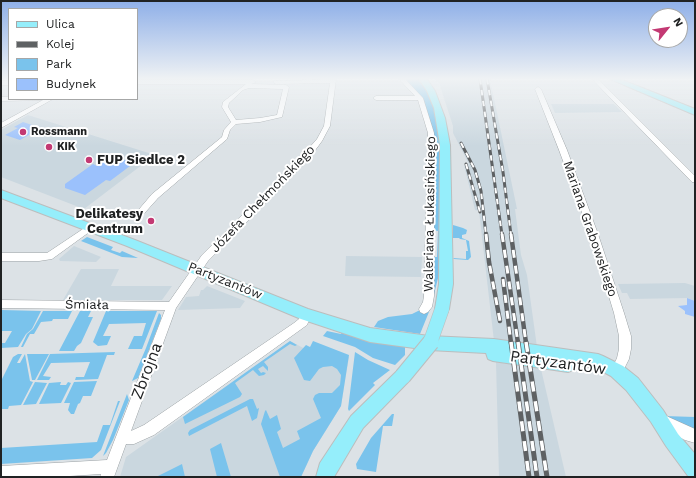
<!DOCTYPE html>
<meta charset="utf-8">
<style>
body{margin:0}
#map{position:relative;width:696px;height:478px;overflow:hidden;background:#dce2e6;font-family:"Work Sans",sans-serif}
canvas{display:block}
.frame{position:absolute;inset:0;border:2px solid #202223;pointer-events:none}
.legend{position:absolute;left:8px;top:8px;width:130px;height:92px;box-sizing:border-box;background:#fff;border:1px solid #a6a7a7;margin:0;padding:5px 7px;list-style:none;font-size:12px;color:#202223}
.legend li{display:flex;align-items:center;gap:8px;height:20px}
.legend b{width:20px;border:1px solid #a6a7a7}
.north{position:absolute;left:648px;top:8px;width:40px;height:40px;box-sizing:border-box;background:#fff;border:1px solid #a6a7a7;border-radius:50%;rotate:60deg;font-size:11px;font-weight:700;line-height:16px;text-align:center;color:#202223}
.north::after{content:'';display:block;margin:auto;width:14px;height:18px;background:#c33973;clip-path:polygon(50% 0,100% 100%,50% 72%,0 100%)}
</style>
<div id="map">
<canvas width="696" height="478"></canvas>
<div class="frame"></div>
<ul class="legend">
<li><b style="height:5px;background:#95eefb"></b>Ulica</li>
<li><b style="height:5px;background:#5e6163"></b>Kolej</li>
<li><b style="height:11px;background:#7ac3ec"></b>Park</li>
<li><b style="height:11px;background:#9bc1fc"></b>Budynek</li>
</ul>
<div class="north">N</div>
</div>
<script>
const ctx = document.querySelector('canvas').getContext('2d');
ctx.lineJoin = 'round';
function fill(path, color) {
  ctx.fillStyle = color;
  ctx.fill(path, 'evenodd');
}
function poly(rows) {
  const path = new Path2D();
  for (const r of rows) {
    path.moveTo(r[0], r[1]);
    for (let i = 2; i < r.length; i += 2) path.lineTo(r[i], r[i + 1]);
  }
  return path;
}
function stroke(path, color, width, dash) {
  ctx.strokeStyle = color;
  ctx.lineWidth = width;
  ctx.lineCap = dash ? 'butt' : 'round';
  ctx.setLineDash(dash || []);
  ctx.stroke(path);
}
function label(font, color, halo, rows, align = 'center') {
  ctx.font = font + ' "Work Sans",sans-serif';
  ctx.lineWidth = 4;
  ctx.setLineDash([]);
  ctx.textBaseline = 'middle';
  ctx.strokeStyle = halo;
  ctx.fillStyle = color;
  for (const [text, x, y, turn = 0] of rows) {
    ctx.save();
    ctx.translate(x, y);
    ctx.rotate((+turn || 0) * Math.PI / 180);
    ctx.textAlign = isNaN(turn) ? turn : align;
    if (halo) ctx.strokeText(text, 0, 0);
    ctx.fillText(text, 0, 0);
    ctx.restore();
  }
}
fill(poly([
 [434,79,490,79,517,209,515,209,521,255,527,275,537,347,494,341,479,211,475,210,464,165,469,164,453,133,453,126,439,83],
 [551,104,614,104,622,112,555,113],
 [28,115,155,155,84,209,1,177,1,130],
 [74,246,101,257,96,262,60,261,59,259],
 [346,256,422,257,421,277,345,276],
 [81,269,119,269,111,286,172,286,162,300,63,300],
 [685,283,695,286,695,301,687,298,630,299,627,293,622,293,618,284],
 [207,286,245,301,240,308,178,310,186,297,199,296,201,290,203,290],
 [290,341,307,350,349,357,341,406,313,451,301,477,120,477,126,457],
 [496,362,541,369,566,477,499,477]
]), '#cad7df');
fill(poly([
 [404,79,418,79,426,90,436,113,441,142,439,274,431,307,420,334,374,327,378,321,388,317,412,314,422,309,431,257,437,257,438,231,432,230,433,130,422,98],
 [453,225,463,228,467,230,466,234,462,235,462,238,469,241,471,257,468,260,454,259,453,258,466,259,466,251,468,251,466,240,460,239,459,238,453,238],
 [87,237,113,247,111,250,120,253,122,251,138,258,122,257,81,241],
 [1,310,41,311,32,329,26,334,18,347,1,348,1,343,5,343,12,331,1,331],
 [43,311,72,311,68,319,53,319,52,321,41,322,34,334,30,334,23,347,21,347,27,334,33,329],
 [80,311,91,311,88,317,93,317,81,343,77,346,74,351,59,351],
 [106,311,157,311,142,349,128,349,134,336,142,336,146,323,109,324,103,336,111,336,107,345,98,346,93,342],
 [159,313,161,315,161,319,138,378,132,381,146,348],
 [327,331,341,334,342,331,373,341,405,347,405,355,395,365,373,358,355,347,323,336],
 [290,341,297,345,295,346,290,344,264,362,268,367,268,371,263,366,258,369,261,373,263,372,266,373,264,375,259,376,253,370,235,383,242,394,240,397,185,424,183,417],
 [313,341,349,355,341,406,313,451,301,477,280,477,261,424,265,411,266,410,270,419,277,415,281,429,277,432,283,448,300,439,297,431,321,418,313,399,315,395,319,393,332,393,340,385,341,375,337,369,332,366,323,367,319,369,310,381,304,380,294,358,306,345,310,347],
 [115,352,114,355,107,355,98,379,75,380,76,377,84,377,90,362,51,363,43,376,51,377,49,380,37,380,50,354],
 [355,352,368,360,390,370,373,383,375,385,349,411,348,409],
 [18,354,22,354,17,363,20,363,25,354,30,381,33,382,21,405,9,406,8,409,1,409,1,381,13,357],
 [27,354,49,354,35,380,32,380],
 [97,381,91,396,83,396,80,403,78,404,74,414,71,414,68,410,70,403,64,403,74,382],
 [35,382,47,383,36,404,23,405],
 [61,382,60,385,66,385,68,382,71,383,61,403,39,404,49,383],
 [127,394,129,400,113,440,106,453,103,456],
 [250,399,253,399,257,409,259,408,257,418,252,421,247,406,189,436,188,433,190,430],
 [118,401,120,401,101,450,92,458,1,464,1,448,97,442,103,425,110,425],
 [392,414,394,414,392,426,383,426,376,472,357,469,356,464,371,438],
 [664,416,695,417,695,432],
 [221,443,231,477,217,477,210,449],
 [182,464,185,477,156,477]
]), '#7ac3ec');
fill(poly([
 [23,122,41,128,20,140,5,135,18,128,14,127],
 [111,156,134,163,110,181,106,180,85,195,65,188,65,184,93,164,97,166],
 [687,298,695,301,695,317,685,314,685,311,678,306,687,305]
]), '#9bc1fc');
const minor = poly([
 [336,79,330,126,322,141,308,160,208,261,176,308,131,431,144,425,294,323,299,319,302,312,306,310,310,312,311,315,307,325,154,435,134,444,126,444,114,477,100,477,101,474,54,477,1,477,1,466,107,460,165,310,1,308,1,300,169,302,202,255,302,156,317,139,324,126,330,83,276,84,274,83,274,81,336,79],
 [399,79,405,79,423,98,434,133,434,296,432,307,428,312,424,314,420,312,419,309,423,302,424,296,428,133,418,100,376,100,373,98,376,96,415,96,399,79],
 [592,79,598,79,695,176,695,182,692,182,592,79],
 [137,80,253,80,256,82,251,84,286,85,289,87,282,117,260,122,236,124,230,130,227,139,158,198,142,216,139,217,135,214,152,194,222,137,224,130,231,122,222,107,223,102,246,84,137,84,137,80],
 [249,88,283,89,277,115,260,118,236,120,228,107,229,103,243,90,249,88],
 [1,81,9,81,9,85,1,85,1,81],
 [538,87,541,89,567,150,598,234,624,313,631,336,631,349,629,359,621,375,617,377,613,375,611,371,617,358,619,349,619,336,614,313,590,234,559,150,535,89,538,87],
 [1,97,9,97,9,99,44,99,43,100,53,99,1,128,1,123,43,100,1,101,1,97],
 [89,225,92,226,93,228,92,230,52,259,39,261,1,261,1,253,47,253,89,225],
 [664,415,695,429,695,443,685,440,659,426,658,421,659,416,664,415]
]);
const major = poly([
 [419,79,427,79,435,91,445,118,450,145,453,284,449,309,447,313,442,315,437,313,435,309,439,284,440,145,434,108,427,91,419,79],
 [610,79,620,79,695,109,695,115,610,79],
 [1,190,135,240,308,309,370,328,429,336,494,339,598,354,603,356,623,366,638,378,663,410,678,434,695,454,695,477,688,476,666,446,651,422,626,390,611,376,596,368,576,365,573,370,568,372,493,361,488,359,486,353,429,350,370,342,301,319,127,246,1,198,1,190],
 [403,368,409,371,411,376,409,381,363,428,334,477,316,477,320,463,351,416,397,371,403,368]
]);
stroke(minor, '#9ca2a5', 1);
stroke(major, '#bcbdbd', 2);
fill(minor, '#fff');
fill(major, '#95eefb');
const railFar2 = poly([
 [480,79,502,235],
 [487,79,503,172,511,235],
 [461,143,475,170,481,191,486,235],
 [466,164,480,212]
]);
const railFar1 = poly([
 [486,234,489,262,500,321],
 [502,234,518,343],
 [511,234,526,343],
 [503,279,511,343]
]);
const rail = poly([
 [511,342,529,477],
 [518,342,537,477],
 [526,342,547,477]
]);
stroke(railFar2, '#5e6163', 3);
stroke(railFar1, '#5e6163', 4.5);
stroke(rail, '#5e6163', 5);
stroke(railFar2, '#fff', 2, [5.5]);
stroke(railFar1, '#fff', 3, [8]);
stroke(rail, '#fff', 3.5, [10]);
const majorBridgeFar1 = poly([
 [430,343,442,309]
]);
const majorBridge = poly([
 [403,376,431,342]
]);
stroke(majorBridgeFar1, '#bcbdbd', 15, []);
stroke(majorBridge, '#bcbdbd', 18, []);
stroke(majorBridgeFar1, '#95eefb', 14);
stroke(majorBridge, '#95eefb', 16);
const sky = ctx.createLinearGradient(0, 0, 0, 146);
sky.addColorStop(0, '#8eafe8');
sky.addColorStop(0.54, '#eff2f4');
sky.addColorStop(1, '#eff2f400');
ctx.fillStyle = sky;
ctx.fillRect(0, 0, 696, 146);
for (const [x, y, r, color] of [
 [23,132,4,"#c33973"],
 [49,147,4,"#c33973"],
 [89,160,4,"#c33973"],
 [151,221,4,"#c33973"]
]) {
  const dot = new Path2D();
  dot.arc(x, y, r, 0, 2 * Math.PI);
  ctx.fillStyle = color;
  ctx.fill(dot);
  stroke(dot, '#fff', 1.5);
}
label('bold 11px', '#202223', '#fff', [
 ["Rossmann",31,132],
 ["KiK",57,147]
], 'left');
label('bold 13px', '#202223', '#fff', [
 ["FUP Siedlce 2",97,160],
 ["Delikatesy",143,214,"right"],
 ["Centrum",143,229,"right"]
], 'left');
label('13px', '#202223', '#fff', [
 ["Józefa Chełmońskiego",263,199,-46],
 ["Waleriana Łukasińskiego",430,214,-89],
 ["Mariana Grabowskiego",590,229,71],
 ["Partyzantów",225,281,22],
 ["Śmiała",87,305,1]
]);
label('16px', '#202223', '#fff', [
 ["Partyzantów",558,363,8],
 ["Zbrojna",147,371,-69]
]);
</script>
